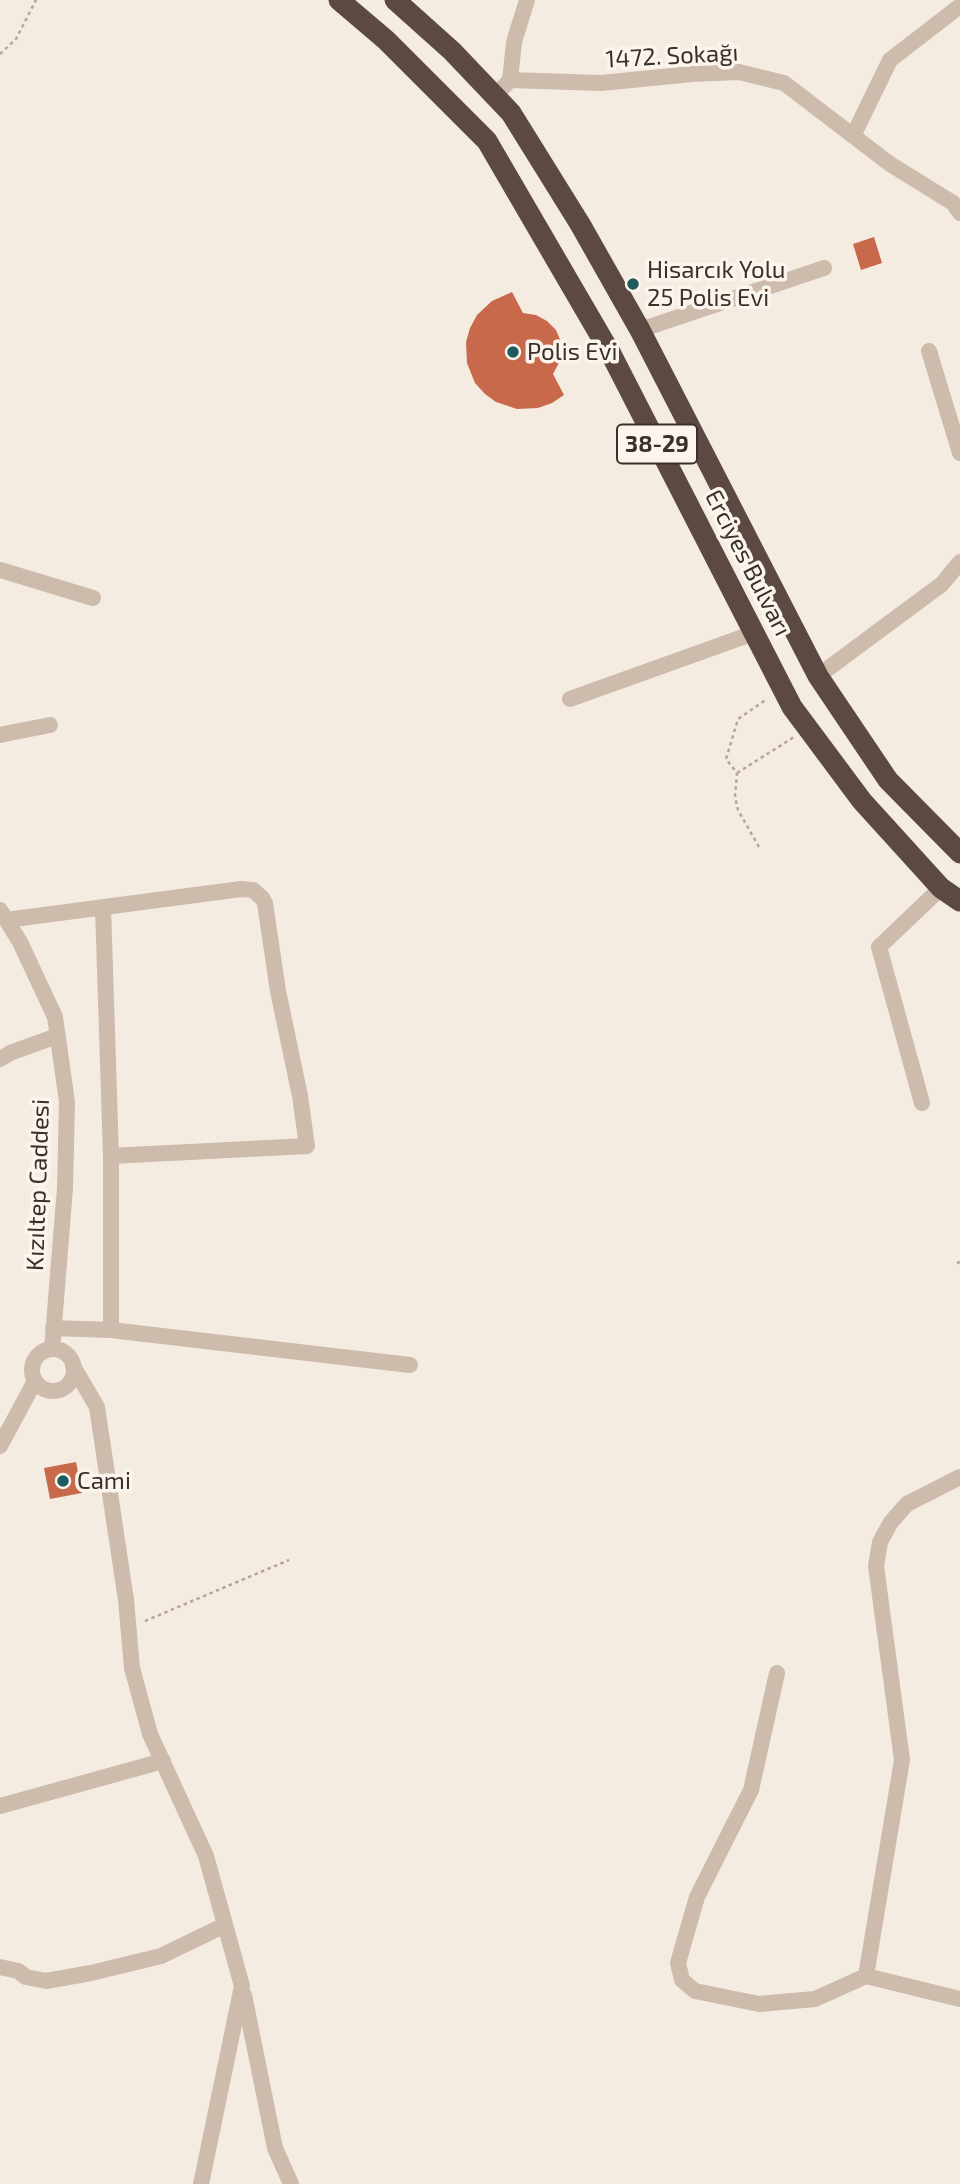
<!DOCTYPE html>
<meta charset="utf-8">
<style>
body{margin:0}
canvas{display:block;background:#f4ebe1}
</style>
<canvas width="960" height="2184"></canvas>
<script>
const ctx = document.querySelector('canvas').getContext('2d');
ctx.lineJoin = 'round';
function fill(path, color) {
  ctx.fillStyle = color;
  ctx.fill(path, 'evenodd');
}
function poly(rows) {
  const path = new Path2D();
  for (const r of rows) {
    if (r.length === 3) {
      path.moveTo(r[0] + r[2], r[1]);
      path.arc(r[0], r[1], r[2], 0, 2 * Math.PI);
      continue;
    }
    path.moveTo(r[0], r[1]);
    for (let i = 2; i < r.length; i += 2) path.lineTo(r[i], r[i + 1]);
  }
  return path;
}
function stroke(path, color, width, dash) {
  ctx.strokeStyle = color;
  ctx.lineWidth = width;
  ctx.lineCap = dash ? 'butt' : 'round';
  ctx.setLineDash(dash || []);
  ctx.stroke(path);
}
function label(font, color, halo, rows, align = 'center') {
  ctx.font = font + ' "Exo 2",sans-serif';
  ctx.lineWidth = 7;
  ctx.setLineDash([]);
  ctx.textBaseline = 'middle';
  ctx.strokeStyle = halo;
  ctx.fillStyle = color;
  for (const [text, x, y, turn = 0] of rows) {
    ctx.save();
    ctx.translate(x, y);
    ctx.rotate((+turn || 0) * Math.PI / 180);
    ctx.textAlign = isNaN(turn) ? turn : align;
    if (halo) ctx.strokeText(text, 0, 0);
    ctx.fillText(text, 0, 0);
    ctx.restore();
  }
}
fill(poly([
 [874,237,882,263,861,270,853,244],
 [512,292,523,313,536,315,547,321,556,330,561,342,561,359,553,374,564,395,552,403,538,408,517,409,496,402,485,394,475,383,467,363,466,342,470,328,477,315,492,301],
 [76,1462,82,1493,50,1499,44,1468]
]), '#c8694b');
stroke(poly([
 [0,54,16,39,36,0],
 [737,773,794,737],
 [759,847,738,810,735,797,737,773,726,759,738,719,767,699],
 [957,1263,960,1262],
 [145,1621,289,1560]
]), '#b9a596', 2.5, [3.5, 3.5]);
stroke(poly([
 [510,80,601,83,692,74,739,72,784,83,890,164,953,203,960,213],
 [495,96,510,80,514,42,527,0],
 [853,136,890,60,960,6],
 [640,330,824,268],
 [929,351,960,453],
 [0,570,93,598],
 [818,676,942,584,960,562],
 [570,699,754,633],
 [0,735,50,725],
 [103,907,111,1156,111,1330],
 [0,910,20,942,55,1017,67,1102,65,1188,52,1349],
 [6,920,241,889,253,890,262,898,265,903,278,991,300,1096,307,1146,111,1156],
 [0,1059,10,1053,57,1036],
 [922,1103,879,947,941,888],
 [53,1328,111,1330,410,1365],
 [53,1370,21],
 [73,1366,97,1407,126,1600,132,1668,150,1734,206,1856,242,1986,201,2184],
 [0,1446,35,1381],
 [777,1673,751,1790,697,1897,678,1963,682,1980,695,1991,759,2004,815,1999,866,1976,960,1999],
 [0,1806,163,1761],
 [0,1967,18,1971,26,1977,46,1981,91,1973,161,1956,225,1925],
 [866,1976,902,1760,876,1566,880,1542,891,1522,907,1504,960,1477],
 [244,1995,275,2148,291,2184]
]), '#cdbbac', 16);
stroke(poly([
 [339,0,386,40,487,141,611,354,792,707,862,801,941,888,960,901],
 [395,0,452,51,511,113,580,224,640,330,818,676,888,780,960,853]
]), '#5c4a42', 21);
for (const [x, y, r, color] of [
 [633,284,7,"#1f5a5e"],
 [513,352,7,"#1f5a5e"],
 [63,1481,7,"#1f5a5e"]
]) {
  const dot = new Path2D();
  dot.arc(x, y, r, 0, 2 * Math.PI);
  ctx.fillStyle = color;
  ctx.fill(dot);
  stroke(dot, '#fbf5ee', 2.5);
}
for (const [x, y, w] of [
 [657,444,80]
]) {
  const box = new Path2D();
  box.roundRect(x - w / 2, y - 19.5, w, 39, 5);
  ctx.fillStyle = '#fbf5ee';
  ctx.fill(box);
  stroke(box, '#3b302b', 2);
}
label('bold 23px', '#3b302b', null, [
 ["38-29",657,444]
]);
label('24px', '#3b302b', '#fbf5ee', [
 ["1472. Sokağı",672,56,-3],
 ["Erciyes Bulvarı",748,563,63],
 ["Kızıltep Caddesi",38,1185,-88]
]);
label('24px', '#3b302b', '#fbf5ee', [
 ["Hisarcık Yolu",647,270],
 ["25 Polis Evi",647,298],
 ["Polis Evi",527,352],
 ["Cami",77,1481]
], 'left');
</script>
